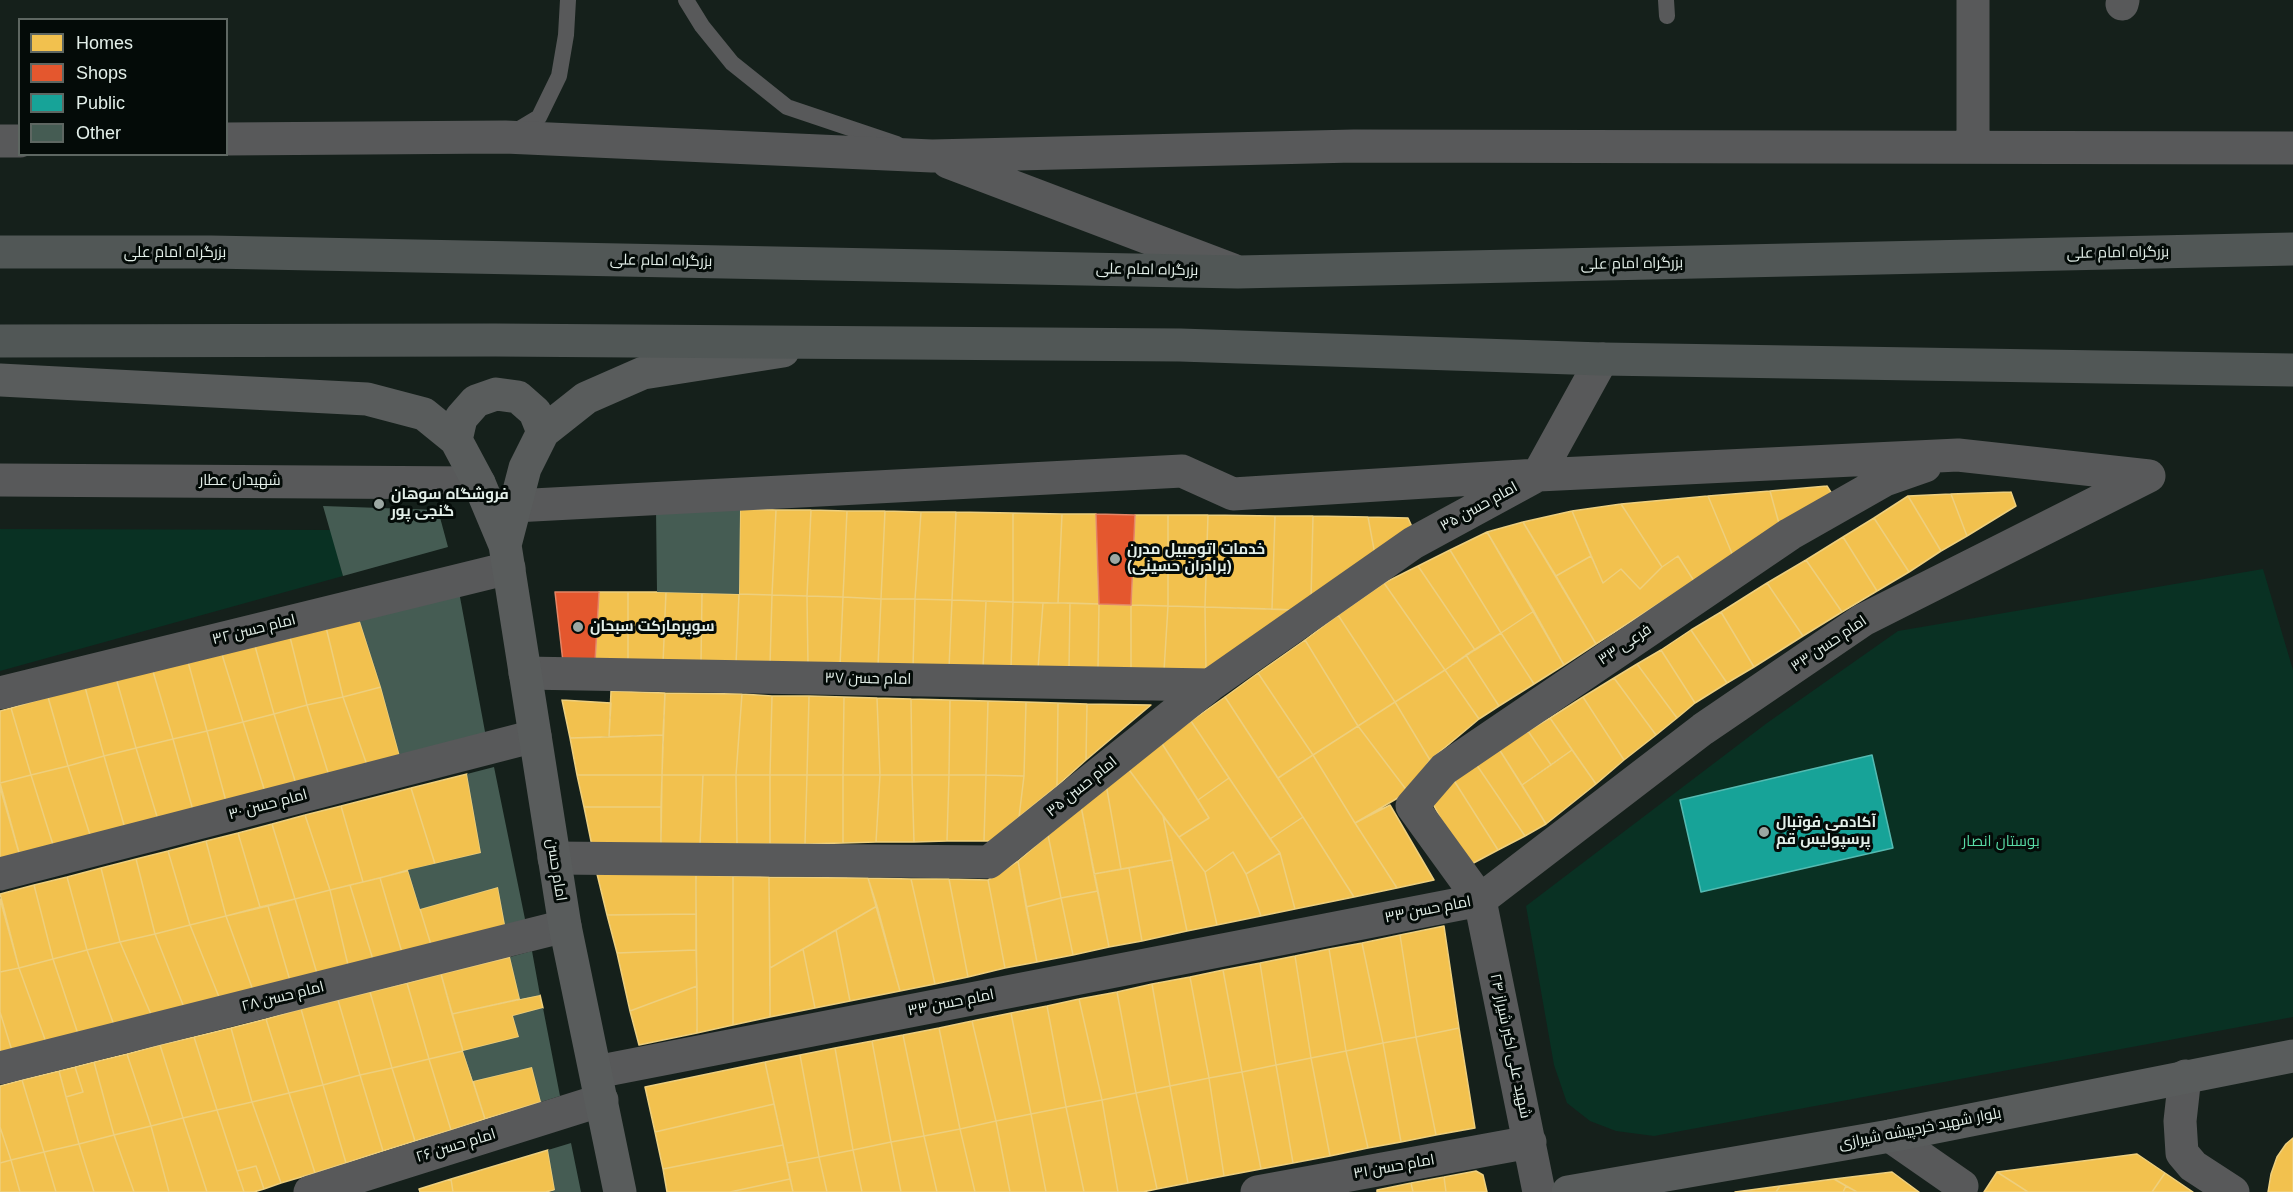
<!DOCTYPE html>
<meta charset="utf-8">
<style>
body{margin:0}
#map{position:relative;width:2293px;height:1192px;overflow:hidden;background:#15201b;font-family:Arial,sans-serif}
canvas{display:block}
.legend{position:absolute;left:18px;top:18px;width:210px;height:138px;box-sizing:border-box;background:#040b08;border:2px solid #5e6762;margin:0;padding:8px 10px;list-style:none;font-size:18px;color:#e4f0ea}
.legend li{display:flex;align-items:center;gap:12px;height:30px}
.legend b{width:30px;border:2px solid #5e6762}
</style>
<div id="map">
<canvas width="2293" height="1192"></canvas>
<ul class="legend">
<li><b style="height:16px;background:#f2c14e"></b>Homes</li>
<li><b style="height:16px;background:#e4572e"></b>Shops</li>
<li><b style="height:16px;background:#17a398"></b>Public</li>
<li><b style="height:16px;background:#455c53"></b>Other</li>
</ul>
</div>
<script>
const ctx = document.querySelector('canvas').getContext('2d');
ctx.lineJoin = 'round';
function fill(path, color) {
  ctx.fillStyle = color;
  ctx.fill(path, 'evenodd');
}
function poly(rows) {
  const path = new Path2D();
  for (const r of rows) {
    path.moveTo(r[0], r[1]);
    for (let i = 2; i < r.length; i += 2) path.lineTo(r[i], r[i + 1]);
  }
  return path;
}
function stroke(path, color, width, dash) {
  ctx.strokeStyle = color;
  ctx.lineWidth = width;
  ctx.lineCap = dash ? 'butt' : 'round';
  ctx.setLineDash(dash || []);
  ctx.stroke(path);
}
function label(font, color, halo, rows, align = 'center') {
  ctx.font = font + ' Arial,Cairo,sans-serif';
  ctx.lineWidth = 6;
  ctx.setLineDash([]);
  ctx.textBaseline = 'middle';
  ctx.strokeStyle = halo;
  ctx.fillStyle = color;
  for (const [text, x, y, turn = 0] of rows) {
    ctx.save();
    ctx.translate(x, y);
    ctx.rotate((+turn || 0) * Math.PI / 180);
    ctx.textAlign = isNaN(turn) ? turn : align;
    if (halo) ctx.strokeText(text, 0, 0);
    ctx.fillText(text, 0, 0);
    ctx.restore();
  }
}
fill(poly([
 [0,529,331,530,343,576,0,671],
 [2263,569,2293,670,2293,1017,1654,1136,1616,1131,1590,1121,1567,1103,1554,1065,1526,906,1767,723,1898,631]
]), '#093123');
const homes = poly([
 [1827,486,1834,497,1780,527,1770,491,1827,486],
 [1770,491,1780,527,1733,556,1708,496,1770,491],
 [2011,492,2016,506,1967,536,1951,494,2011,492],
 [1951,494,1967,536,1941,551,1908,496,1951,494],
 [1708,496,1733,556,1694,581,1678,556,1662,567,1621,504,1708,496],
 [1908,496,1941,551,1909,572,1874,518,1908,496],
 [1621,504,1662,567,1640,589,1621,569,1603,583,1572,511,1621,504],
 [740,509,776,510,772,595,739,594,740,509],
 [776,510,811,510,807,596,772,595,776,510],
 [811,510,847,511,843,597,807,596,811,510],
 [847,511,885,511,881,599,843,597,847,511],
 [885,511,921,512,915,599,881,599,885,511],
 [1572,511,1591,556,1556,576,1523,522,1572,511],
 [921,512,956,512,952,600,915,599,921,512],
 [956,512,1013,513,1013,602,952,600,956,512],
 [1013,513,1062,514,1058,603,1013,602,1013,513],
 [1062,514,1096,514,1099,604,1058,603,1062,514],
 [1135,515,1168,515,1168,606,1131,605,1135,515],
 [1168,515,1208,515,1205,607,1168,606,1168,515],
 [1208,515,1275,516,1272,609,1205,607,1208,515],
 [1275,516,1313,516,1311,599,1295,610,1272,609,1275,516],
 [1313,516,1368,517,1375,555,1311,599,1313,516],
 [1368,517,1408,518,1413,529,1375,555,1368,517],
 [1874,518,1909,572,1877,591,1843,537,1874,518],
 [1523,522,1596,644,1564,665,1487,532,1523,522],
 [1487,532,1534,611,1501,633,1450,550,1487,532],
 [1843,537,1877,591,1842,612,1806,560,1843,537],
 [1450,550,1501,633,1475,650,1418,566,1450,550],
 [1591,556,1603,583,1621,569,1640,589,1662,567,1678,556,1694,581,1596,644,1556,576,1591,556],
 [1806,560,1842,612,1803,636,1767,583,1806,560],
 [1418,566,1475,650,1445,670,1384,583,1418,566],
 [1384,583,1445,670,1395,702,1338,615,1384,583],
 [1767,583,1803,636,1754,667,1721,612,1767,583],
 [599,592,628,592,628,662,595,662,599,592],
 [628,592,666,592,663,663,628,662,628,592],
 [666,592,702,593,701,663,663,663,666,592],
 [702,593,739,594,736,664,701,663,702,593],
 [739,594,772,595,770,665,736,664,739,594],
 [772,595,807,596,808,665,770,665,772,595],
 [807,596,843,597,840,666,808,665,807,596],
 [843,597,881,599,878,666,840,666,843,597],
 [881,599,915,599,913,667,878,666,881,599],
 [915,599,952,600,949,668,913,667,915,599],
 [952,600,986,601,983,668,949,668,952,600],
 [986,601,1013,602,1011,668,983,668,986,601],
 [1013,602,1043,603,1038,669,1011,668,1013,602],
 [1043,603,1070,603,1069,669,1038,669,1043,603],
 [1070,603,1099,604,1098,669,1069,669,1070,603],
 [1099,604,1131,605,1131,670,1098,669,1099,604],
 [1131,605,1168,606,1164,671,1131,670,1131,605],
 [1168,606,1205,607,1206,671,1164,671,1168,606],
 [1205,607,1295,610,1206,671,1205,607],
 [356,609,381,687,343,697,324,619,356,609],
 [1534,611,1564,665,1534,684,1501,633,1534,611],
 [1721,612,1754,667,1727,683,1691,630,1721,612],
 [1338,615,1395,702,1358,726,1305,640,1338,615],
 [324,619,343,697,307,705,288,629,324,619],
 [288,629,307,705,274,714,253,639,288,629],
 [1691,630,1727,683,1695,703,1661,650,1691,630],
 [1501,633,1534,684,1499,706,1466,655,1501,633],
 [253,639,274,714,243,722,220,648,253,639],
 [1305,640,1358,726,1313,755,1258,673,1305,640],
 [220,648,243,722,207,731,187,658,220,648],
 [1661,650,1695,703,1677,718,1637,664,1661,650],
 [1466,655,1499,706,1479,719,1445,670,1466,655],
 [187,658,207,731,173,739,152,668,187,658],
 [1637,664,1677,718,1656,735,1614,678,1637,664],
 [152,668,173,739,136,748,116,678,152,668],
 [1445,670,1479,719,1430,760,1395,702,1445,670],
 [1258,673,1313,755,1278,778,1225,697,1258,673],
 [116,678,136,748,104,756,85,687,116,678],
 [1614,678,1656,735,1624,760,1583,697,1614,678],
 [85,687,104,756,68,766,48,697,85,687],
 [381,687,401,760,368,768,343,697,381,687],
 [611,691,665,693,663,735,609,737,611,691],
 [665,693,742,694,736,775,662,775,665,693],
 [742,694,772,696,770,775,736,775,742,694],
 [772,696,809,696,807,775,770,775,772,696],
 [809,696,844,697,843,775,807,775,809,696],
 [48,697,68,766,31,775,11,708,48,697],
 [343,697,368,768,330,779,307,705,343,697],
 [844,697,877,698,880,775,843,775,844,697],
 [1225,697,1303,817,1270,839,1191,721,1225,697],
 [1583,697,1624,760,1596,784,1550,718,1583,697],
 [877,698,911,699,912,775,880,775,877,698],
 [911,699,950,700,949,775,912,775,911,699],
 [562,700,611,703,609,737,570,738,562,700],
 [950,700,988,701,986,775,949,775,950,700],
 [988,701,1026,702,1024,776,986,775,988,701],
 [1026,702,1058,703,1057,786,1019,817,1024,776,1026,702],
 [1395,702,1430,760,1408,792,1358,726,1395,702],
 [1058,703,1087,704,1086,760,1057,786,1058,703],
 [1087,704,1151,705,1086,760,1087,704],
 [307,705,330,779,297,787,274,714,307,705],
 [11,708,31,775,0,783,0,711,11,708],
 [274,714,297,787,266,795,243,722,274,714],
 [1550,718,1572,750,1551,765,1528,731,1550,718],
 [1191,721,1229,778,1198,800,1161,742,1191,721],
 [243,722,266,795,227,805,207,731,243,722],
 [1358,726,1408,792,1355,823,1313,755,1358,726],
 [207,731,227,805,194,814,173,739,207,731],
 [1528,731,1551,765,1522,785,1499,749,1528,731],
 [663,735,662,775,577,775,570,738,663,735],
 [173,739,194,814,159,823,136,748,173,739],
 [1161,742,1209,818,1179,837,1127,767,1161,742],
 [136,748,159,823,126,832,104,756,136,748],
 [1499,749,1546,824,1525,836,1476,764,1499,749],
 [1572,750,1596,784,1546,824,1522,785,1572,750],
 [1313,755,1355,823,1397,888,1354,897,1278,778,1313,755],
 [104,756,126,832,92,841,68,766,104,756],
 [1476,764,1525,836,1498,850,1453,779,1476,764],
 [68,766,92,841,55,851,31,775,68,766],
 [1127,767,1163,816,1172,860,1121,869,1106,784,1127,767],
 [467,774,481,853,435,864,411,788,467,774],
 [31,775,55,851,21,860,0,783,31,775],
 [577,775,662,775,661,807,584,807,577,775],
 [662,775,703,775,700,845,661,845,662,775],
 [703,775,736,775,737,844,700,845,703,775],
 [736,775,770,775,770,844,737,844,736,775],
 [770,775,807,775,805,844,770,844,770,775],
 [807,775,843,775,843,843,805,844,807,775],
 [843,775,880,775,876,842,843,843,843,775],
 [880,775,912,775,914,842,876,842,880,775],
 [912,775,949,775,947,841,914,842,912,775],
 [949,775,986,775,984,841,947,841,949,775],
 [986,775,1024,776,1019,817,991,841,984,841,986,775],
 [1229,778,1280,853,1246,874,1233,852,1205,872,1179,837,1209,818,1198,800,1229,778],
 [1453,779,1498,850,1466,867,1432,802,1453,779],
 [1106,784,1121,869,1094,874,1081,806,1106,784],
 [0,787,21,860,0,865,0,787],
 [411,788,435,864,363,882,341,806,411,788],
 [1390,805,1434,880,1397,888,1355,823,1390,805],
 [341,806,363,882,330,890,305,815,341,806],
 [1081,806,1098,891,1061,898,1048,835,1081,806],
 [584,807,661,807,661,845,592,846,584,807],
 [305,815,330,890,295,899,272,824,305,815],
 [1163,816,1205,872,1217,925,1187,931,1163,816],
 [1303,817,1354,897,1295,909,1280,853,1270,839,1303,817],
 [272,824,295,899,260,907,238,833,272,824],
 [238,833,260,907,226,916,206,841,238,833],
 [1048,835,1061,898,1026,907,1018,861,1048,835],
 [206,841,226,916,190,925,168,851,206,841],
 [168,851,190,925,155,934,136,859,168,851],
 [1233,852,1246,874,1261,916,1217,925,1205,872,1233,852],
 [1280,853,1295,909,1261,916,1246,874,1280,853],
 [136,859,155,934,120,942,101,868,136,859],
 [1172,860,1187,931,1142,941,1129,868,1172,860],
 [1018,861,1037,962,1005,968,988,880,1018,861],
 [101,868,120,942,87,950,67,877,101,868],
 [1129,868,1142,941,1109,947,1094,874,1129,868],
 [408,870,432,948,403,956,380,878,408,870],
 [597,874,696,875,696,914,607,915,597,874],
 [696,875,733,876,733,1025,697,1033,696,875],
 [733,876,769,877,770,1017,733,1025,733,876],
 [67,877,87,950,53,959,34,885,67,877],
 [769,877,868,878,877,906,770,968,769,877],
 [380,878,403,956,374,963,350,885,380,878],
 [868,878,911,879,935,984,900,991,868,878],
 [911,879,949,879,968,977,935,984,911,879],
 [949,879,988,880,1005,968,968,977,949,879],
 [34,885,53,959,19,968,0,894,34,885],
 [350,885,374,963,349,969,330,890,350,885],
 [498,887,506,930,432,948,420,909,498,887],
 [330,890,349,969,318,977,295,899,330,890],
 [1098,891,1109,947,1073,955,1061,898,1098,891],
 [1061,898,1073,955,1037,962,1026,907,1061,898],
 [0,899,19,968,0,972,0,899],
 [295,899,318,977,291,984,268,906,295,899],
 [268,906,291,984,254,993,226,916,268,906],
 [877,906,900,991,850,1001,836,930,877,906],
 [696,914,696,950,617,953,607,915,696,914],
 [226,916,254,993,221,1002,190,925,226,916],
 [190,925,221,1002,185,1010,155,934,190,925],
 [1444,926,1459,1028,1416,1037,1400,935,1444,926],
 [836,930,850,1001,815,1008,803,949,836,930],
 [155,934,185,1010,153,1019,120,942,155,934],
 [1400,935,1416,1037,1383,1043,1362,943,1400,935],
 [120,942,153,1019,115,1028,87,950,120,942],
 [1362,943,1383,1043,1346,1051,1329,949,1362,943],
 [803,949,815,1008,770,1017,770,968,803,949],
 [1329,949,1346,1051,1311,1058,1295,956,1329,949],
 [87,950,115,1028,79,1037,53,959,87,950],
 [696,950,697,986,630,1011,617,953,696,950],
 [1295,956,1311,1058,1276,1065,1260,963,1295,956],
 [510,957,520,999,452,1014,441,974,510,957],
 [53,959,79,1037,47,1045,19,968,53,959],
 [1260,963,1276,1065,1242,1072,1223,970,1260,963],
 [19,968,47,1045,13,1054,0,1012,0,972,19,968],
 [1223,970,1242,1072,1209,1078,1190,977,1223,970],
 [441,974,463,1051,429,1059,407,983,441,974],
 [1190,977,1209,1078,1170,1086,1152,984,1190,977],
 [407,983,429,1059,392,1068,370,992,407,983],
 [1152,984,1170,1086,1136,1093,1117,992,1152,984],
 [697,986,697,1033,639,1045,630,1011,697,986],
 [370,992,392,1068,360,1075,338,1000,370,992],
 [1117,992,1136,1093,1102,1100,1079,999,1117,992],
 [540,995,543,1008,513,1016,519,1037,463,1051,452,1014,540,995],
 [1079,999,1102,1100,1066,1107,1047,1006,1079,999],
 [338,1000,360,1075,323,1085,301,1009,338,1000],
 [1047,1006,1066,1107,1031,1114,1011,1013,1047,1006],
 [301,1009,323,1085,289,1093,266,1019,301,1009],
 [0,1012,13,1054,0,1057,0,1012],
 [1011,1013,1031,1114,996,1121,972,1021,1011,1013],
 [266,1019,289,1093,252,1102,231,1028,266,1019],
 [972,1021,996,1121,960,1129,939,1028,972,1021],
 [231,1028,252,1102,217,1110,194,1037,231,1028],
 [939,1028,960,1129,924,1136,903,1035,939,1028],
 [1459,1028,1475,1128,1436,1135,1416,1037,1459,1028],
 [903,1035,924,1136,891,1142,872,1041,903,1035],
 [194,1037,217,1110,183,1118,160,1045,194,1037],
 [1416,1037,1436,1135,1401,1142,1383,1043,1416,1037],
 [872,1041,891,1142,853,1150,835,1048,872,1041],
 [1383,1043,1401,1142,1368,1148,1346,1051,1383,1043],
 [160,1045,183,1118,151,1126,127,1054,160,1045],
 [835,1048,853,1150,819,1157,800,1055,835,1048],
 [463,1051,485,1119,451,1130,429,1059,463,1051],
 [1346,1051,1368,1148,1330,1156,1311,1058,1346,1051],
 [127,1054,151,1126,114,1135,94,1062,127,1054],
 [800,1055,819,1157,787,1163,765,1062,800,1055],
 [1311,1058,1330,1156,1293,1163,1276,1065,1311,1058],
 [429,1059,451,1130,415,1141,392,1068,429,1059],
 [94,1062,114,1135,79,1144,66,1097,83,1092,75,1067,94,1062],
 [765,1062,774,1104,655,1132,645,1087,765,1062],
 [1276,1065,1293,1163,1261,1169,1242,1072,1276,1065],
 [75,1067,83,1092,66,1097,59,1071,75,1067],
 [532,1067,541,1102,485,1119,473,1081,532,1067],
 [392,1068,415,1141,383,1151,360,1075,392,1068],
 [59,1071,79,1144,44,1152,22,1080,59,1071],
 [1242,1072,1261,1169,1224,1176,1209,1078,1242,1072],
 [360,1075,383,1151,346,1163,323,1085,360,1075],
 [1209,1078,1224,1176,1188,1183,1170,1086,1209,1078],
 [22,1080,44,1152,11,1160,0,1127,0,1086,22,1080],
 [323,1085,346,1163,315,1173,289,1093,323,1085],
 [1170,1086,1188,1183,1157,1189,1136,1093,1170,1086],
 [289,1093,315,1173,281,1183,252,1102,289,1093],
 [1136,1093,1157,1189,1143,1192,1118,1192,1102,1100,1136,1093],
 [1102,1100,1118,1192,1084,1192,1066,1107,1102,1100],
 [252,1102,281,1183,264,1189,256,1166,237,1171,217,1110,252,1102],
 [774,1104,783,1145,663,1169,655,1132,774,1104],
 [1066,1107,1084,1192,1046,1192,1031,1114,1066,1107],
 [217,1110,237,1171,244,1192,207,1192,183,1118,217,1110],
 [1031,1114,1046,1192,1010,1192,996,1121,1031,1114],
 [183,1118,207,1192,169,1192,151,1126,183,1118],
 [996,1121,1010,1192,975,1192,960,1129,996,1121],
 [151,1126,169,1192,134,1192,114,1135,151,1126],
 [0,1127,11,1160,0,1163,0,1127],
 [960,1129,975,1192,937,1192,924,1136,960,1129],
 [114,1135,134,1192,94,1192,79,1144,114,1135],
 [924,1136,937,1192,901,1192,891,1142,924,1136],
 [2293,1138,2293,1192,2268,1192,2271,1174,2277,1157,2286,1144,2293,1138],
 [891,1142,901,1192,862,1192,853,1150,891,1142],
 [79,1144,94,1192,56,1192,44,1152,79,1144],
 [783,1145,790,1179,730,1192,667,1192,663,1169,783,1145],
 [548,1150,555,1190,545,1192,453,1192,451,1179,548,1150],
 [853,1150,862,1192,827,1192,819,1157,853,1150],
 [44,1152,56,1192,20,1192,11,1160,44,1152],
 [2137,1154,2165,1173,2152,1192,2028,1192,1997,1172,2137,1154],
 [819,1157,827,1192,793,1192,787,1163,819,1157],
 [11,1160,20,1192,0,1192,0,1163,11,1160],
 [256,1166,264,1189,254,1192,244,1192,237,1171,256,1166],
 [1476,1171,1483,1175,1487,1192,1446,1192,1444,1177,1476,1171],
 [1892,1172,1919,1192,1857,1192,1834,1179,1892,1172],
 [1997,1172,2028,1192,1984,1192,1997,1172],
 [2165,1173,2193,1192,2152,1192,2165,1173],
 [1444,1177,1446,1192,1413,1192,1411,1183,1444,1177],
 [451,1179,453,1192,420,1192,419,1189,451,1179],
 [790,1179,793,1192,730,1192,790,1179],
 [1834,1179,1846,1186,1843,1192,1776,1192,1780,1186,1834,1179],
 [1411,1183,1413,1192,1377,1192,1377,1190,1411,1183],
 [1780,1186,1776,1192,1735,1192,1780,1186],
 [1846,1186,1857,1192,1843,1192,1846,1186]
]);
fill(homes, '#f2c14e');
stroke(homes, '#eecf7d', 1.5);
const shops = poly([
 [1096,514,1135,515,1131,605,1099,604,1096,514],
 [555,592,599,592,595,662,563,662,555,592]
]);
fill(shops, '#e4572e');
stroke(shops, '#e48566', 1.5);
const public = poly([
 [1872,755,1893,848,1701,892,1680,800,1872,755]
]);
fill(public, '#17a398');
stroke(public, '#54bab1', 1.5);
fill(poly([
 [323,506,438,510,448,547,343,576],
 [656,509,740,509,739,594,657,592],
 [457,581,486,737,401,760,381,687,356,609],
 [494,767,526,924,506,930,498,887,420,909,408,870,481,853,467,774],
 [532,951,540,995,520,999,510,957],
 [543,1008,560,1096,541,1102,532,1067,473,1081,463,1051,519,1037,513,1016],
 [571,1143,581,1192,550,1192,555,1190,548,1150]
]), '#455c53');
stroke(poly([
 [686,0,702,26,732,63,787,107,897,144],
 [1666,0,1667,16],
 [514,132,539,117,559,76,566,35,568,0]
]), '#58595a', 16);
stroke(poly([
 [1973,0,1973,147],
 [2122,4,2123,0],
 [226,139,505,137,932,156,1354,146,2293,148],
 [0,141,20,141],
 [948,162,1233,270],
 [0,480,479,483],
 [514,506,1182,471,1233,494,1538,475,1958,455,2149,476],
 [525,673,1210,685],
 [0,693,509,568],
 [554,858,989,862,1210,685,1413,543,1538,475,1602,359],
 [0,874,535,736],
 [0,1068,565,926],
 [596,1072,1480,900,1703,729,1863,620,2149,476],
 [2185,1076,2180,1121,2182,1153,2193,1166,2233,1192],
 [1890,1136,1962,1186,1958,1192],
 [310,1192,602,1100],
 [1257,1192,1530,1142],
 [1539,1192,1480,900,1412,806,1444,769,1790,534,1885,480,1925,466]
]), '#58595a', 33);
stroke(poly([
 [0,380,367,399,424,414,456,440,479,483,505,545,565,926,620,1192],
 [456,440,461,418,476,401,496,394,518,397,535,412,543,432],
 [505,545,525,468,543,432,586,398,643,373,783,351],
 [1568,1192,1890,1136,2293,1056]
]), '#595c5c', 33);
stroke(poly([
 [0,252,211,252,1238,272,2293,249],
 [0,341,495,340,1180,345,1602,359,2293,370]
]), '#515756', 33);
for (const [x, y, r, color] of [
 [379,504,6,"#9ca7a2"],
 [1115,559,6,"#9ca7a2"],
 [578,627,6,"#9ca7a2"],
 [1764,832,6,"#9ca7a2"]
]) {
  const dot = new Path2D();
  dot.arc(x, y, r, 0, 2 * Math.PI);
  ctx.fillStyle = color;
  ctx.fill(dot);
  stroke(dot, '#040b08', 2);
}
label('15px', '#e4f0ea', '#040b08', [
 ["بزرگراه امام علی",175,253],
 ["بزرگراه امام علی",2118,253,-1],
 ["بزرگراه امام علی",661,261,1],
 ["بزرگراه امام علی",1632,264,-1],
 ["بزرگراه امام علی",1147,270,1],
 ["شهیدان عطار",240,481],
 ["امام حسن ۳۵",1479,507,-29],
 ["امام حسن ۳۲",254,630,-14],
 ["امام حسن ۳۳",1829,644,-34],
 ["فرعی ۳۳",1625,645,-34],
 ["امام حسن ۳۷",868,679,1],
 ["امام حسن ۳۵",1082,787,-39],
 ["امام حسن ۳۰",268,805,-15],
 ["امام حسن",556,870,81],
 ["امام حسن ۳۳",1428,910,-11],
 ["امام حسن ۲۸",283,997,-14],
 ["امام حسن ۳۳",951,1003,-11],
 ["شهید علی اکبر شیراز ۲۴",1510,1046,78],
 ["بلوار شهید خردپیشه شیرازی",1920,1129,-11],
 ["امام حسن ۲۶",456,1146,-17],
 ["امام حسن ۳۱",1394,1167,-10]
]);
label('bold 15px', '#e4f0ea', '#040b08', [
 ["فروشگاه سوهان",391,495],
 ["گنجی پور",391,512],
 ["خدمات اتومبیل مدرن",1127,550],
 ["(برادران حسینی)",1127,567],
 ["سوپرمارکت سبحان",590,627],
 ["آکادمی فوتبال",1776,823],
 ["پرسپولیس قم",1776,840]
], 'left');
label('15px', '#58dba6', '#040b08', [
 ["بوستان انصار",2001,842]
]);
</script>
